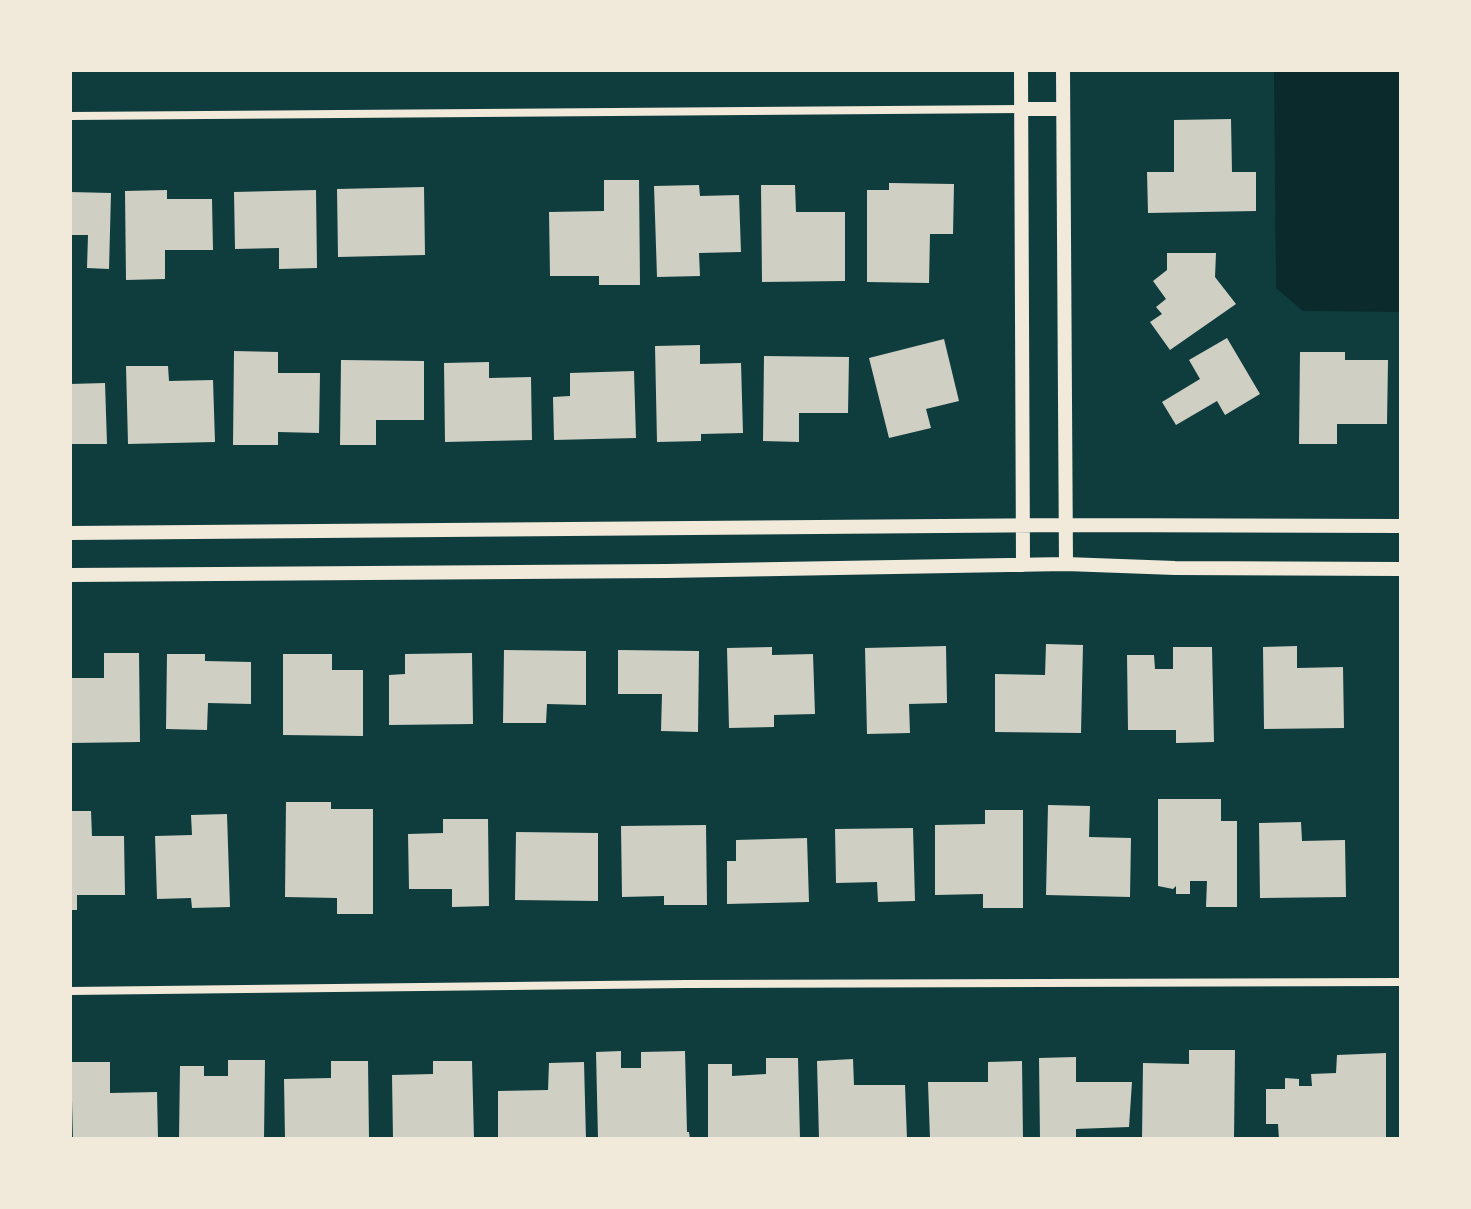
<!DOCTYPE html>
<style>
body{margin:0}
#map{position:relative;width:1471px;height:1209px;overflow:hidden;background:#0f3d3e;font-family:"Source Sans 3",sans-serif}
canvas{display:block}
.frame{position:absolute;inset:0;border:72px solid #f1e9da;pointer-events:none}
</style>
<div id="map">
<canvas width="1471" height="1209"></canvas>
<div class="frame"></div>
</div>
<script>
const ctx = document.querySelector('canvas').getContext('2d');
ctx.lineJoin = 'round';
function fill(path, color) {
  ctx.fillStyle = color;
  ctx.fill(path, 'evenodd');
}
function poly(rows) {
  const path = new Path2D();
  for (const r of rows) {
    path.moveTo(r[0], r[1]);
    for (let i = 2; i < r.length; i += 2) path.lineTo(r[i], r[i + 1]);
  }
  return path;
}
function stroke(path, color, width, dash) {
  ctx.strokeStyle = color;
  ctx.lineWidth = width;
  ctx.lineCap = dash ? 'butt' : 'round';
  ctx.setLineDash(dash || []);
  ctx.stroke(path);
}
fill(poly([
 [1274,70,1401,70,1401,312,1303,311,1276,288]
]), '#0a2a2b');
fill(poly([
 [1231,119,1232,172,1256,172,1256,211,1148,213,1147,172,1174,172,1174,120],
 [604,180,639,180,640,285,599,285,599,276,550,276,549,212,604,211],
 [889,183,954,184,953,234,930,234,929,283,867,282,867,190,889,190],
 [699,185,700,196,739,195,741,252,699,253,700,276,657,277,654,186],
 [761,185,795,185,796,212,845,212,845,281,762,282],
 [424,187,425,255,338,257,337,189],
 [167,190,167,199,212,199,213,250,165,250,165,279,126,280,125,191],
 [316,190,317,268,279,269,279,248,235,249,234,192],
 [70,192,111,193,109,269,87,268,88,235,70,235],
 [1167,253,1216,253,1215,277,1236,304,1170,350,1150,322,1162,314,1156,307,1166,299,1153,281,1167,270],
 [1227,338,1260,394,1225,415,1217,401,1176,425,1162,402,1200,379,1189,360],
 [944,339,959,401,926,409,931,428,889,438,869,358],
 [700,345,700,364,741,363,743,433,701,434,701,441,657,442,655,346],
 [234,351,278,352,278,373,320,373,319,433,278,432,278,445,233,445],
 [1300,352,1345,352,1345,360,1388,360,1387,424,1337,424,1337,444,1299,444],
 [764,356,849,357,848,413,799,413,799,442,763,441],
 [341,360,424,361,424,420,376,420,376,445,340,445],
 [489,362,489,378,531,377,532,440,445,442,444,363],
 [126,366,168,366,169,381,213,380,215,442,128,444],
 [634,371,636,438,554,440,553,397,570,396,570,373],
 [105,383,107,444,70,444,70,384],
 [1046,644,1083,645,1081,733,995,732,995,674,1045,675],
 [946,646,947,703,909,704,910,733,867,734,865,648],
 [1297,646,1297,668,1343,667,1344,728,1264,729,1263,647],
 [772,647,772,655,813,654,815,714,774,715,774,727,729,728,727,648],
 [1173,647,1212,647,1214,742,1176,743,1176,730,1128,730,1127,655,1154,655,1155,669,1173,669],
 [504,650,586,651,586,705,547,704,546,723,503,723],
 [618,650,699,651,698,732,661,731,662,694,618,694],
 [104,653,139,653,140,742,70,743,70,678,104,678],
 [472,653,473,724,389,725,389,675,405,674,405,654],
 [167,654,205,654,205,661,251,662,251,704,208,703,207,730,166,729],
 [283,654,332,654,332,670,363,670,363,736,283,735],
 [1158,799,1221,799,1221,821,1237,821,1237,907,1206,907,1207,881,1190,881,1190,894,1176,894,1176,886,1173,889,1158,886],
 [286,802,331,802,331,809,373,809,373,914,337,914,337,898,285,897],
 [1048,805,1090,806,1089,837,1131,838,1130,897,1046,895],
 [985,810,1023,810,1023,908,983,908,983,894,935,895,935,825,985,824],
 [70,811,91,811,92,836,124,836,125,895,77,895,77,910,70,910],
 [227,814,230,907,192,908,191,898,157,899,155,836,192,835,191,815],
 [443,819,488,819,489,906,452,907,452,889,409,889,408,834,443,833],
 [1301,822,1302,841,1345,840,1346,897,1260,898,1259,823],
 [706,825,707,905,664,905,664,896,622,897,621,826],
 [913,828,915,901,878,902,877,882,836,883,835,829],
 [516,832,598,833,598,901,515,900],
 [807,838,809,902,727,904,727,861,736,861,736,840],
 [1189,1050,1235,1050,1234,1139,1142,1139,1143,1063,1189,1064],
 [621,1051,621,1068,641,1068,641,1052,685,1051,687,1132,689,1132,690,1139,598,1139,596,1052],
 [1386,1053,1386,1139,1279,1139,1278,1124,1266,1124,1266,1089,1285,1089,1285,1078,1299,1079,1299,1086,1312,1086,1311,1074,1336,1073,1337,1055],
 [1076,1057,1076,1082,1132,1082,1129,1127,1076,1129,1076,1139,1040,1139,1039,1058],
 [766,1058,798,1058,800,1139,708,1139,708,1064,732,1064,732,1076,766,1074],
 [853,1059,854,1085,905,1085,907,1139,819,1139,817,1061],
 [228,1060,265,1060,264,1139,179,1139,180,1066,204,1066,204,1076,228,1076],
 [331,1061,368,1061,369,1139,285,1139,284,1079,331,1078],
 [433,1061,472,1061,474,1139,393,1139,392,1075,433,1074],
 [1022,1061,1023,1139,930,1139,928,1082,988,1082,988,1062],
 [71,1062,110,1062,110,1093,157,1092,158,1139,73,1139],
 [584,1062,586,1139,498,1139,498,1091,548,1090,549,1063]
]), '#cfcfc3');
stroke(poly([
 [70,116,1021,109],
 [70,991,686,984,1401,982]
]), '#f1e9da', 8);
stroke(poly([
 [1021,70,1023,565],
 [1063,70,1066,564],
 [1021,109,1063,109],
 [70,533,1067,525,1401,526],
 [70,575,666,571,1066,564,1175,568,1401,569]
]), '#f1e9da', 14);
</script>
